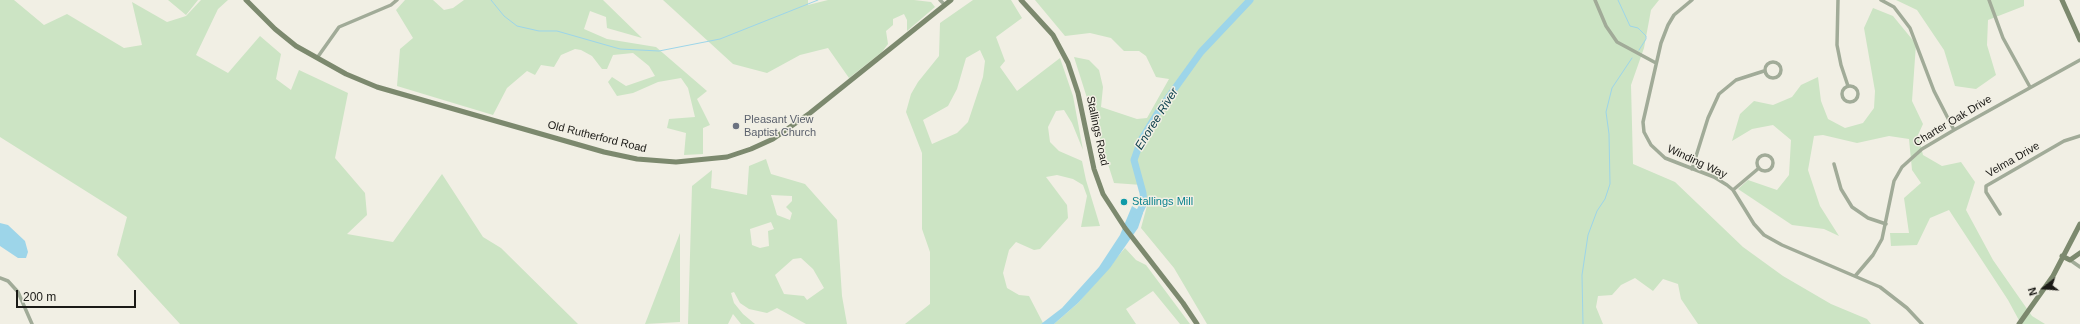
<!DOCTYPE html>
<style>
body{margin:0}
#map{position:relative;width:2080px;height:324px;overflow:hidden;background:#f1efe4;font-family:Arial,sans-serif}
canvas{display:block}
.north{position:absolute;left:2024px;top:268px;width:40px;height:40px;-webkit-text-stroke:3px #f1efe4;paint-order:stroke;rotate:253deg;font-size:11px;font-weight:700;line-height:16px;text-align:center;color:#1b1a16}
.north::after{content:'';display:block;margin:auto;width:14px;height:18px;background:#1b1a16;clip-path:polygon(50% 0,100% 100%,50% 72%,0 100%)}
.scale{position:absolute;left:16px;top:290px;width:120px;height:18px;box-sizing:border-box;border:2px solid #1b1a16;border-top:0;padding-left:5px;font-size:12px;line-height:14px;white-space:nowrap;color:#1b1a16;-webkit-text-stroke:3px #f1efe4;paint-order:stroke}
</style>
<div id="map">
<canvas width="2080" height="324"></canvas>
<div class="north">N</div>
<div class="scale">200 m</div>
</div>
<script>
const ctx = document.querySelector('canvas').getContext('2d');
ctx.lineJoin = 'round';
function fill(path, color) {
  ctx.fillStyle = color;
  ctx.fill(path, 'evenodd');
}
function poly(rows) {
  const path = new Path2D();
  for (const r of rows) {
    if (r.length === 3) {
      path.moveTo(r[0] + r[2], r[1]);
      path.arc(r[0], r[1], r[2], 0, 2 * Math.PI);
      continue;
    }
    path.moveTo(r[0], r[1]);
    for (let i = 2; i < r.length; i += 2) path.lineTo(r[i], r[i + 1]);
  }
  return path;
}
function stroke(path, color, width, dash) {
  ctx.strokeStyle = color;
  ctx.lineWidth = width;
  ctx.lineCap = dash ? 'butt' : 'round';
  ctx.setLineDash(dash || []);
  ctx.stroke(path);
}
function label(font, color, halo, rows, align = 'center') {
  ctx.font = font + ' Arial,sans-serif';
  ctx.lineWidth = 3;
  ctx.setLineDash([]);
  ctx.textBaseline = 'middle';
  ctx.strokeStyle = halo;
  ctx.fillStyle = color;
  for (const [text, x, y, turn = 0] of rows) {
    ctx.save();
    ctx.translate(x, y);
    ctx.rotate((+turn || 0) * Math.PI / 180);
    ctx.textAlign = isNaN(turn) ? turn : align;
    if (halo) ctx.strokeText(text, 0, 0);
    ctx.fillText(text, 0, 0);
    ctx.restore();
  }
}
fill(poly([
 [0,0,14,0,44,25,67,14,124,48,142,45,132,2,167,22,186,16,201,0,228,0,218,9,196,55,228,73,260,36,281,54,276,79,291,90,299,70,348,93,335,158,365,193,367,215,347,234,393,242,442,174,483,237,501,248,578,324,180,324,117,255,127,217,0,137],
 [168,0,198,0,186,15],
 [405,0,433,0,444,10,453,8,464,0,603,0,642,38,607,28,606,17,590,11,584,29,607,39,656,47,707,91,697,99,710,125,703,128,703,154,684,155,686,133,667,128,669,119,695,117,688,88,681,78,658,82,633,93,617,96,608,82,612,77,626,86,655,76,649,66,633,53,613,55,607,69,602,69,592,56,581,50,575,49,561,55,554,67,541,65,535,75,527,71,507,88,493,115,397,86,400,49,413,38,396,10],
 [663,0,808,0,808,5,828,0,914,0,931,2,935,7,907,31,907,20,904,14,893,19,893,25,886,31,888,44,882,52,849,78,828,48,800,55,767,73,733,64],
 [973,0,1011,0,1022,18,996,37,1005,61,1000,67,1017,91,1060,58,1073,96,1083,150,1072,123,1064,110,1056,111,1048,127,1050,142,1059,151,1082,161,1086,180,1100,226,1081,227,1087,196,1083,185,1073,179,1057,175,1046,177,1067,205,1068,218,1040,249,1034,250,1016,242,1009,250,1003,273,1007,288,1019,295,1029,296,1043,323,1041,324,905,324,930,304,930,252,922,229,922,153,906,112,911,94,918,82,939,56,940,23],
 [980,50,985,61,983,77,968,122,957,133,932,144,923,120,948,106,957,89,966,58],
 [1035,0,1659,0,1651,10,1644,48,1631,85,1633,164,1675,182,1743,247,1783,276,1831,304,1867,319,1871,324,1698,324,1681,299,1678,284,1663,279,1653,291,1635,278,1621,285,1612,295,1598,296,1596,307,1603,324,1207,324,1174,268,1141,228,1148,202,1142,185,1114,183,1074,57,1089,60,1099,70,1103,87,1101,107,1137,119,1147,118,1169,79,1156,77,1146,56,1139,51,1124,51,1111,38,1090,33,1065,36],
 [1896,0,2024,0,2024,6,1988,20,1987,45,1996,75,1976,89,1955,86,1944,50,1917,10],
 [1873,8,1893,16,1916,44,1912,101,1923,124,1918,135,1923,155,1942,166,1961,162,1975,182,1966,210,1993,260,2032,316,2045,324,2021,324,2008,300,1949,210,1930,218,1917,245,1891,246,1890,233,1909,233,1904,198,1921,183,1912,170,1909,139,1889,136,1857,143,1823,135,1814,136,1808,170,1820,206,1839,236,1824,229,1792,225,1738,189,1748,180,1777,190,1789,175,1791,140,1773,125,1752,129,1732,141,1740,114,1754,101,1773,105,1792,97,1801,85,1818,77,1821,101,1828,119,1845,128,1863,123,1874,108,1875,91,1864,28],
 [766,159,771,174,805,184,837,220,842,296,847,324,806,324,777,308,767,313,749,309,740,303,734,292,731,293,734,303,743,314,755,324,741,324,733,314,728,324,688,324,692,186,712,170,711,188,747,195,749,166],
 [771,195,792,196,792,201,786,207,792,213,790,220,777,215],
 [771,222,774,229,768,231,769,246,760,248,752,245,750,229],
 [801,258,813,269,824,288,807,300,804,296,784,294,775,275,793,259],
 [680,233,680,322,645,324],
 [1125,248,1136,260,1146,265,1190,324,1180,324,1153,291,1126,309,1136,324,1054,324,1078,303]
]), '#cce4c4');
fill(poly([
 [1132,206,1143,213,1138,228,1110,268,1078,303,1054,324,1041,324,1062,308,1099,267,1120,235],
 [0,223,8,225,25,241,28,252,26,258,18,258,0,246]
]), '#9dd5e9');
stroke(poly([
 [491,0,504,16,517,26,539,31,557,31,620,49,659,51,720,39,818,0],
 [1618,0,1630,26,1638,28,1646,36,1646,39,1639,50],
 [1583,324,1582,275,1588,235,1597,211,1605,199,1610,184,1609,134,1606,112,1612,88,1632,58]
]), '#9dd5e9', 1);
stroke(poly([
 [1136,219,1144,203,1143,193,1134,160,1141,140,1160,109,1201,52,1250,0]
]), '#9dd5e9', 7);
stroke(poly([
 [940,0,945,5],
 [1595,0,1606,26,1617,42,1656,63],
 [1692,0,1674,15,1668,25,1661,43,1643,122,1644,132,1651,145,1665,158,1714,177,1727,185,1733,190,1754,224,1764,235,1782,245,1880,287,1907,308,1922,324],
 [1838,0,1837,45,1841,65,1848,86],
 [1881,0,1894,7,1910,28,1934,91,1954,130],
 [1989,0,2003,38,2030,87],
 [317,58,339,27,391,5,397,0],
 [1773,70,8],
 [1850,94,8],
 [1765,163,8],
 [1834,164,1841,189,1852,207,1868,218,1886,224],
 [1692,169,1708,118,1719,94,1736,80,1764,71],
 [1733,190,1759,168],
 [2000,214,1986,192,1986,186,2064,141,2080,136],
 [2070,260,2080,267],
 [1856,275,1873,255,1882,239,1894,181,1902,167,1922,149,1954,130,2080,60],
 [0,278,8,281,18,292,32,324]
]), '#a1ab98', 3.5);
stroke(poly([
 [246,0,275,29,296,46,346,74,377,87,604,152,637,159,676,162,727,157,751,149,773,139,810,113,951,0],
 [1021,0,1053,35,1068,63,1078,93,1094,169,1103,194,1125,228,1183,303,1197,324],
 [2062,0,2080,40],
 [2062,256,2070,260,2080,253],
 [2019,324,2053,276,2080,224]
]), '#7c896e', 5);
for (const [x, y, r, color] of [
 [736,126,4,"#6b7280"],
 [1124,202,4,"#0f9aa8"]
]) {
  const dot = new Path2D();
  dot.arc(x, y, r, 0, 2 * Math.PI);
  ctx.fillStyle = color;
  ctx.fill(dot);
  stroke(dot, '#f1efe4', 1.5);
}
label('11px', '#5b616d', '#f1efe4', [
 ["Pleasant View",744,120],
 ["Baptist Church",744,133]
], 'left');
label('11px', '#1b1a16', '#f1efe4', [
 ["Charter Oak Drive",1953,121,-31],
 ["Stallings Road",1097,131,78],
 ["Old Rutherford Road",597,137,14],
 ["Velma Drive",2013,160,-30],
 ["Winding Way",1697,162,25]
]);
label('11px', '#0d838f', '#f1efe4', [
 ["Stallings Mill",1132,202]
], 'left');
label('italic 12px', '#104250', '#f1efe4', [
 ["Enoree River",1157,119,-58]
]);
</script>
